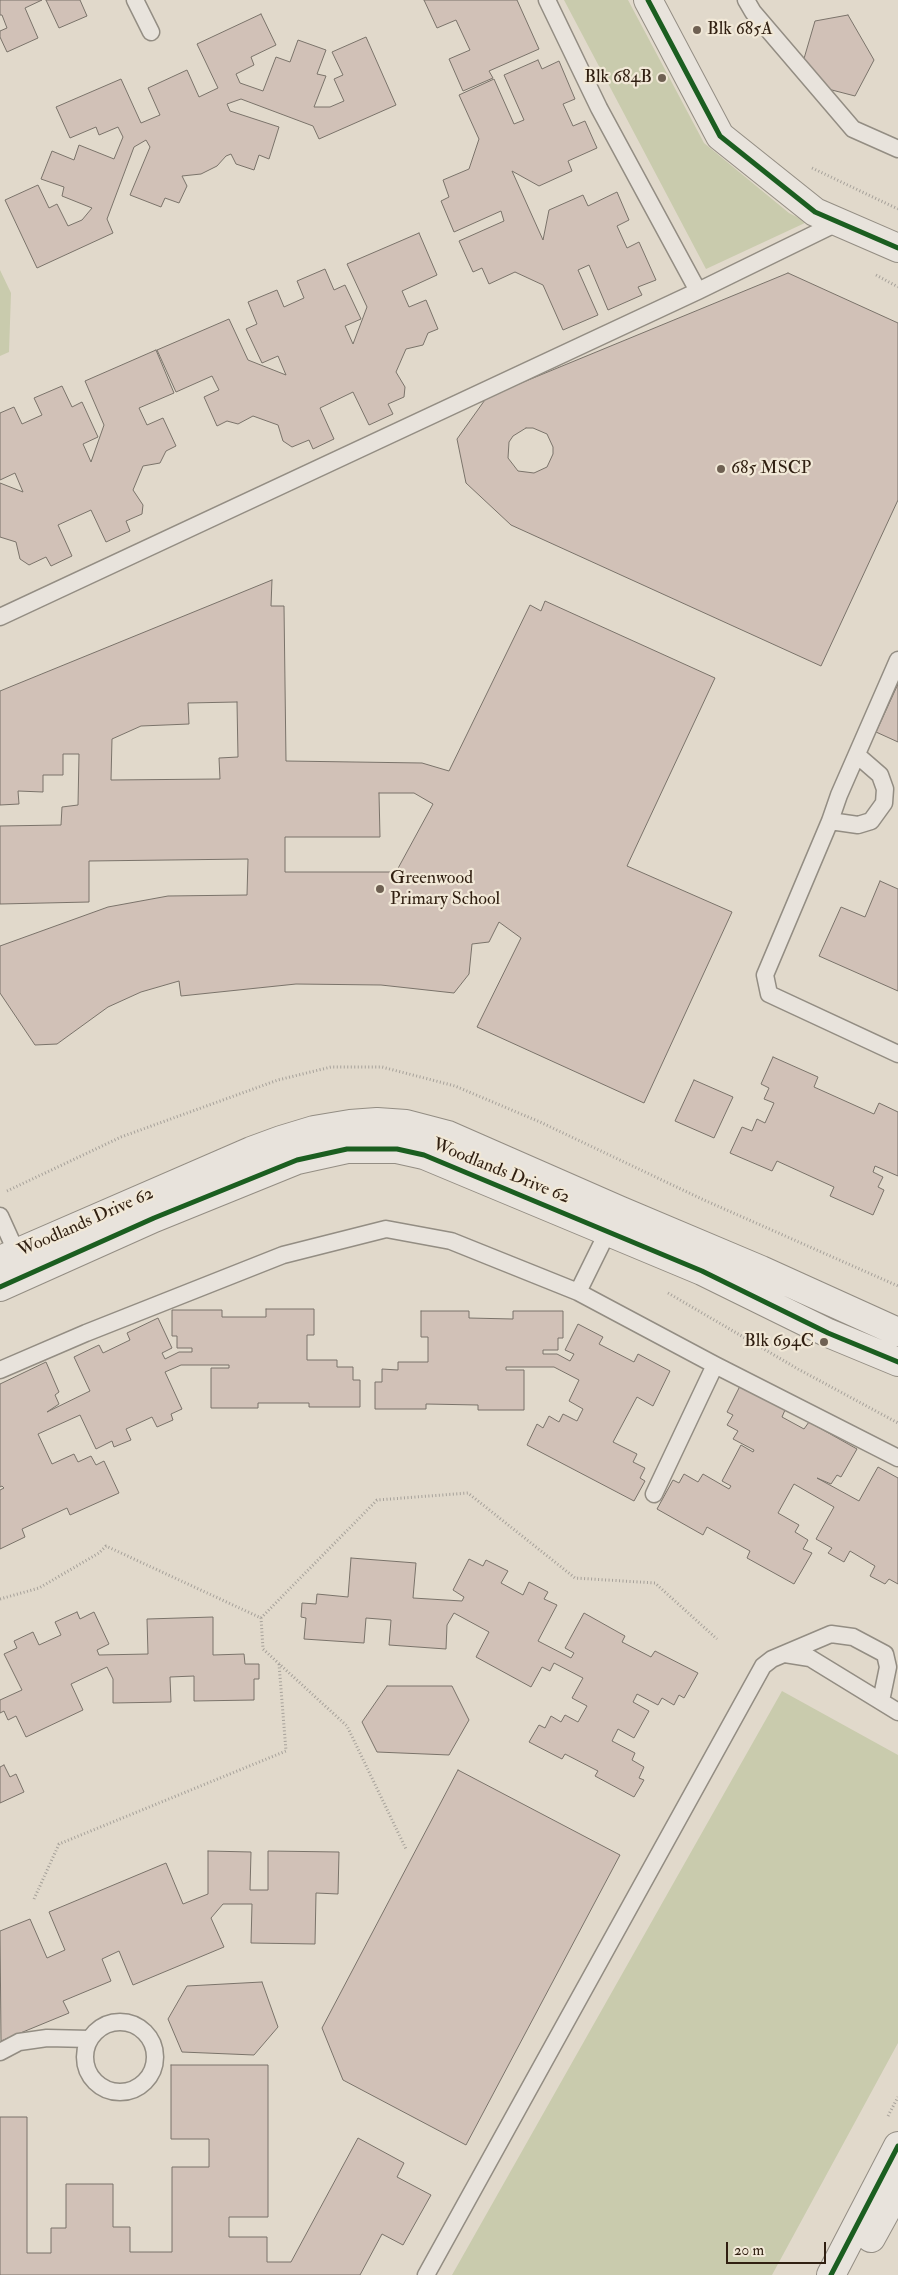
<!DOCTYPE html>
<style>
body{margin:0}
#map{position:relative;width:898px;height:2275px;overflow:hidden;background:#e1d9cb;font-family:"IM FELL Double Pica",serif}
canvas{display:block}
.scale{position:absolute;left:726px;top:2242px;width:100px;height:22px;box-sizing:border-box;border:2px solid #301f11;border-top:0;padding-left:6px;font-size:15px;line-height:18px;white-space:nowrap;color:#301f11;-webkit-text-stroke:4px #f1e8d7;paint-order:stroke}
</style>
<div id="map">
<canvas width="898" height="2275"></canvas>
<div class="scale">20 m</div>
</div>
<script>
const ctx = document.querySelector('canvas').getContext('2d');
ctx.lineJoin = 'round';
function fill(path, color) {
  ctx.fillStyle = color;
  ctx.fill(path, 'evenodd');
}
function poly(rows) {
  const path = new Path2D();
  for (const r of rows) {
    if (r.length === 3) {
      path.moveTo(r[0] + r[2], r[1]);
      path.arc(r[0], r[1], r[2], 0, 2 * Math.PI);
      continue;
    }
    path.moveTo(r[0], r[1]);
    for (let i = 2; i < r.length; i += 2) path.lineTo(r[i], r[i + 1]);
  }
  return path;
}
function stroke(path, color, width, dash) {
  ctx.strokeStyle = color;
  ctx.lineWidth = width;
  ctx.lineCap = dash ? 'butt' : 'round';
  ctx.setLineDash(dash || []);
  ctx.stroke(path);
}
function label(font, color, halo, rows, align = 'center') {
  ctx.font = font + ' "IM FELL Double Pica",serif';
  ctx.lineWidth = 4.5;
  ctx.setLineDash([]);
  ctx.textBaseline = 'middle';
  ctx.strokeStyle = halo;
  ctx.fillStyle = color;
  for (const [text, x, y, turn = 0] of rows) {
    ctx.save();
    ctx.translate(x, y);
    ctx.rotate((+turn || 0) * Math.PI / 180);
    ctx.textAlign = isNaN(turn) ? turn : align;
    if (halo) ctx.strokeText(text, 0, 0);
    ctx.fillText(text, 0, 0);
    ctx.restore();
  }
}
fill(poly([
 [564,0,628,0,704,143,789,213,807,222,706,269],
 [0,270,11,293,9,352,0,356],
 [782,1691,898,1755,898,2043,772,2275,452,2275]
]), '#c9cbad');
const building = poly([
 [0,0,42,0,25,8,38,38,7,52,0,37,0,31,7,28,2,15,0,15,0,0],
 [46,0,80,0,87,16,59,28,46,0],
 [424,0,517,0,539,49,489,71,493,78,463,91,449,59,470,50,456,20,437,28,424,0],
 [261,14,276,45,251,57,254,65,236,74,240,83,263,91,276,57,290,62,298,40,326,50,317,74,326,76,314,107,330,107,344,101,334,79,343,75,332,52,366,37,396,105,319,139,313,126,241,99,227,104,230,111,279,127,269,159,259,155,254,170,236,164,231,154,226,156,217,166,201,174,182,176,187,186,179,203,165,198,161,207,130,195,150,147,146,140,134,147,107,219,113,233,37,268,5,200,38,185,49,208,57,204,68,226,82,220,92,208,62,196,64,187,41,179,52,151,74,160,79,145,114,159,123,137,118,127,99,135,96,127,70,138,56,107,121,79,141,123,160,115,148,88,187,70,199,97,218,88,197,44,261,14],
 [848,15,874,60,855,96,828,89,803,62,815,21,848,15],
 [538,60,542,69,559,61,575,99,563,104,573,126,585,121,597,148,568,161,572,171,539,186,512,171,543,240,549,210,583,195,588,206,617,192,629,220,617,226,627,248,639,242,656,280,638,287,642,295,608,310,589,265,578,270,598,315,563,330,543,285,515,272,489,284,482,268,473,272,459,241,504,221,501,211,454,232,441,201,449,197,443,180,469,169,479,139,459,95,494,79,514,124,524,120,504,75,538,60],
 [419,233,437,275,402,291,409,307,426,300,438,329,428,333,423,345,406,349,396,372,405,387,404,397,388,404,393,414,369,425,353,392,320,408,334,439,313,449,309,440,292,447,283,441,278,425,253,416,238,424,227,421,217,426,204,397,219,390,212,376,176,392,157,350,229,319,248,360,286,375,278,356,262,363,246,329,257,324,248,302,277,290,284,307,304,298,297,281,325,269,334,290,345,285,361,319,345,326,353,344,367,307,347,264,419,233],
 [788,273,898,323,898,500,821,666,511,525,466,483,457,439,487,397,788,273],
 [526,428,533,428,547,434,553,447,553,454,547,467,534,473,518,471,508,458,509,442,513,436,526,428],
 [156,350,174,393,139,408,147,425,163,418,176,446,166,451,160,463,143,466,133,490,143,505,142,514,126,521,130,531,106,542,91,510,58,525,72,556,51,566,46,557,29,565,20,559,16,542,0,537,0,483,23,492,15,473,0,480,0,413,14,407,22,424,42,415,34,398,62,386,72,407,82,402,98,437,83,444,91,462,104,425,85,381,156,350],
 [272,580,271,606,284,606,286,761,422,763,449,771,530,605,541,611,545,601,715,678,627,866,732,912,644,1103,477,1027,521,938,499,922,489,942,472,944,469,974,454,993,381,985,296,984,181,996,179,981,141,992,108,1007,57,1044,35,1045,0,993,0,946,108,907,168,896,247,895,248,859,89,861,89,902,0,904,0,826,61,825,62,807,78,805,79,754,63,754,63,775,43,775,43,792,18,791,19,804,0,805,0,691,272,580],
 [237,702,238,757,219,758,220,779,111,780,112,739,141,726,189,724,188,703,237,702],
 [379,793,414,793,433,804,396,872,285,872,285,837,380,837,379,793],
 [898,684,898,742,876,732,898,684],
 [880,881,898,889,898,991,819,956,841,907,865,917,880,881],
 [773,1057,818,1077,814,1087,874,1114,879,1103,898,1112,898,1176,875,1166,873,1172,883,1177,878,1187,884,1190,873,1215,830,1196,834,1187,777,1161,772,1171,730,1153,742,1127,752,1131,757,1119,765,1123,774,1103,764,1099,769,1088,761,1084,773,1057],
 [694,1080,733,1097,714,1138,675,1121,694,1080],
 [266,1309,314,1309,314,1335,307,1335,307,1360,337,1360,337,1367,353,1367,353,1380,360,1380,360,1407,309,1407,309,1403,258,1403,258,1408,211,1408,211,1368,229,1368,229,1365,181,1365,165,1372,182,1409,171,1414,173,1420,157,1427,152,1417,126,1429,131,1440,114,1447,112,1441,96,1449,80,1415,38,1434,52,1464,74,1454,78,1462,91,1456,96,1465,104,1461,119,1493,70,1515,67,1508,22,1529,25,1537,0,1549,0,1490,4,1488,2,1486,0,1487,0,1384,46,1362,59,1392,55,1395,59,1404,47,1412,90,1391,74,1357,99,1345,103,1353,130,1340,127,1333,158,1318,172,1348,162,1353,165,1359,179,1352,192,1352,192,1348,177,1348,177,1336,172,1336,172,1310,222,1310,222,1317,266,1317,266,1309],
 [421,1311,469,1311,469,1318,513,1319,513,1311,563,1311,563,1338,558,1338,558,1350,543,1350,543,1354,557,1354,570,1361,574,1354,565,1350,578,1324,603,1337,599,1344,634,1362,638,1354,670,1371,653,1406,637,1397,613,1442,637,1454,633,1462,645,1468,640,1478,645,1481,634,1501,527,1445,537,1424,543,1428,549,1416,559,1422,563,1414,577,1421,583,1409,569,1401,579,1380,554,1367,506,1367,506,1370,524,1370,524,1410,478,1410,478,1405,426,1404,426,1409,375,1409,375,1382,382,1382,382,1369,398,1370,398,1362,428,1362,428,1337,421,1337,421,1311],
 [740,1386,785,1410,782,1417,804,1429,809,1422,857,1449,841,1477,837,1475,831,1484,817,1478,859,1501,878,1467,898,1478,898,1584,889,1579,885,1584,870,1576,875,1566,850,1551,844,1562,828,1553,832,1548,816,1539,834,1507,794,1484,778,1513,799,1525,795,1532,808,1540,803,1549,812,1553,794,1584,747,1558,750,1551,707,1527,703,1535,657,1509,673,1480,679,1483,684,1474,698,1482,703,1474,729,1489,731,1486,722,1481,741,1445,753,1452,754,1450,733,1439,738,1431,727,1425,733,1415,727,1412,740,1386],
 [351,1558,416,1563,413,1598,462,1601,464,1597,453,1590,469,1559,483,1566,486,1560,508,1571,501,1583,523,1595,529,1582,548,1592,544,1599,557,1605,538,1641,571,1658,574,1653,565,1648,584,1613,625,1636,622,1642,651,1657,655,1651,698,1673,684,1698,679,1695,674,1705,662,1698,658,1705,637,1694,633,1702,649,1711,634,1738,618,1729,612,1741,635,1753,632,1760,644,1767,639,1778,644,1780,634,1797,595,1776,598,1771,565,1754,562,1759,529,1742,539,1725,545,1728,551,1716,561,1722,565,1715,578,1722,587,1706,572,1698,583,1678,554,1663,550,1671,542,1667,531,1687,476,1657,489,1632,454,1613,447,1625,446,1649,389,1645,391,1620,366,1618,364,1643,304,1639,306,1618,301,1617,302,1603,316,1604,317,1594,348,1597,351,1558],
 [77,1612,80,1619,94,1612,109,1644,97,1650,99,1655,148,1654,147,1619,213,1617,213,1655,244,1654,245,1664,259,1664,259,1679,254,1679,254,1700,194,1701,194,1676,170,1677,171,1702,113,1703,113,1679,107,1667,71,1684,83,1710,26,1737,16,1716,8,1720,4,1711,0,1713,0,1700,22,1690,4,1654,17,1648,14,1641,33,1632,39,1645,61,1635,55,1622,77,1612],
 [387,1686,452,1686,469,1720,449,1755,377,1752,362,1722,387,1686],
 [4,1765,10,1777,16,1774,24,1792,0,1803,0,1767,4,1765],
 [458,1770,620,1855,466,2145,343,2080,322,2028,458,1770],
 [208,1851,251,1852,250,1890,268,1890,268,1851,339,1852,338,1894,316,1893,315,1944,251,1943,252,1904,223,1904,211,1918,224,1947,133,1985,119,1951,102,1959,111,1981,63,2001,69,2013,1,2041,0,1931,30,1919,47,1958,65,1950,49,1912,166,1863,183,1904,208,1894,208,1851],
 [262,1982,278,2027,254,2055,182,2052,168,2019,187,1986,262,1982],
 [171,2065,268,2065,268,2217,229,2217,229,2237,267,2237,267,2262,291,2262,358,2138,404,2163,397,2177,431,2195,403,2245,382,2234,360,2275,0,2275,0,2117,27,2117,27,2253,51,2253,51,2228,66,2228,66,2184,113,2184,113,2227,130,2227,130,2252,172,2252,172,2167,209,2167,209,2139,171,2139,171,2065]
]);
fill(building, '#d1c1b7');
stroke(building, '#7a736a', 1);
const lane = poly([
 [135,0,151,32],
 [547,0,599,108,698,291],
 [746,0,753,12,853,129,898,149],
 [0,617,698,291,839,222],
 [898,660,839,795,830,821,765,975,769,994,898,1054],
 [830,821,858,825,871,821,884,803,885,789,880,775,857,755],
 [0,1216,20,1260],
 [578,1292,611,1225],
 [0,1370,86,1333,283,1255,386,1229,451,1241,578,1292,715,1365,898,1458],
 [654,1494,715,1365],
 [785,1654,810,1658,898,1712],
 [120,2057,35],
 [0,2052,19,2042,47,2038,90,2039],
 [426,2275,763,1666,772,1659,831,1634,853,1637,885,1654,888,1667,881,1701]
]);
const street = poly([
 [648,0,720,136,815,212,898,248],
 [0,1260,251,1151,281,1140,314,1130,350,1124,377,1122,406,1124,448,1135,619,1210,761,1270,898,1332],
 [0,1287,154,1218,297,1160,347,1149,397,1149,424,1155,702,1271,828,1333,898,1362],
 [871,2238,898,2189],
 [831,2275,898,2146]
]);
stroke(lane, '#938d83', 19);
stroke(street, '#938d83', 30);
stroke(poly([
 [812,168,898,209],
 [876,275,898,287],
 [7,1191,121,1137,278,1080,331,1067,382,1067,455,1086,540,1122,704,1200,898,1286],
 [668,1293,798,1369,898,1423],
 [0,1599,39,1588,99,1553,106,1546,261,1618,263,1649,347,1726,406,1849],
 [261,1618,377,1500,468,1493,575,1578,655,1583,717,1639],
 [34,1899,59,1844,286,1751,279,1664],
 [888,2116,898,2097]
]), '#a6a19a', 3, [1, 2.5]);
stroke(lane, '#e8e3dc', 16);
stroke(street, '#e8e3dc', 28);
stroke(poly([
 [648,0,720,136,815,212,898,248],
 [0,1287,154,1218,297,1160,347,1149,397,1149,424,1155,702,1271,828,1333,898,1362],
 [831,2275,898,2146]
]), '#1b5e20', 5);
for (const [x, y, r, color] of [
 [697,30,5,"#6e6052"],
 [662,78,5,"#6e6052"],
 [721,469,5,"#6e6052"],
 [380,889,5,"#6e6052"],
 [824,1342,5,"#6e6052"]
]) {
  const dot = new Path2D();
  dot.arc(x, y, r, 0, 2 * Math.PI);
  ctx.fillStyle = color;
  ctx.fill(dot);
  stroke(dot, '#f1e8d7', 2);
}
label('18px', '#301f11', '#f1e8d7', [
 ["Blk 685A",707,30],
 ["Blk 684B",652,78,"right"],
 ["685 MSCP",731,469],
 ["Greenwood",390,879],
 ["Primary School",390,900],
 ["Blk 694C",814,1342,"right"]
], 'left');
label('18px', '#301f11', '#f1e8d7', [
 ["Woodlands Drive 62",501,1172,22],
 ["Woodlands Drive 62",86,1223,-24]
]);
</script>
